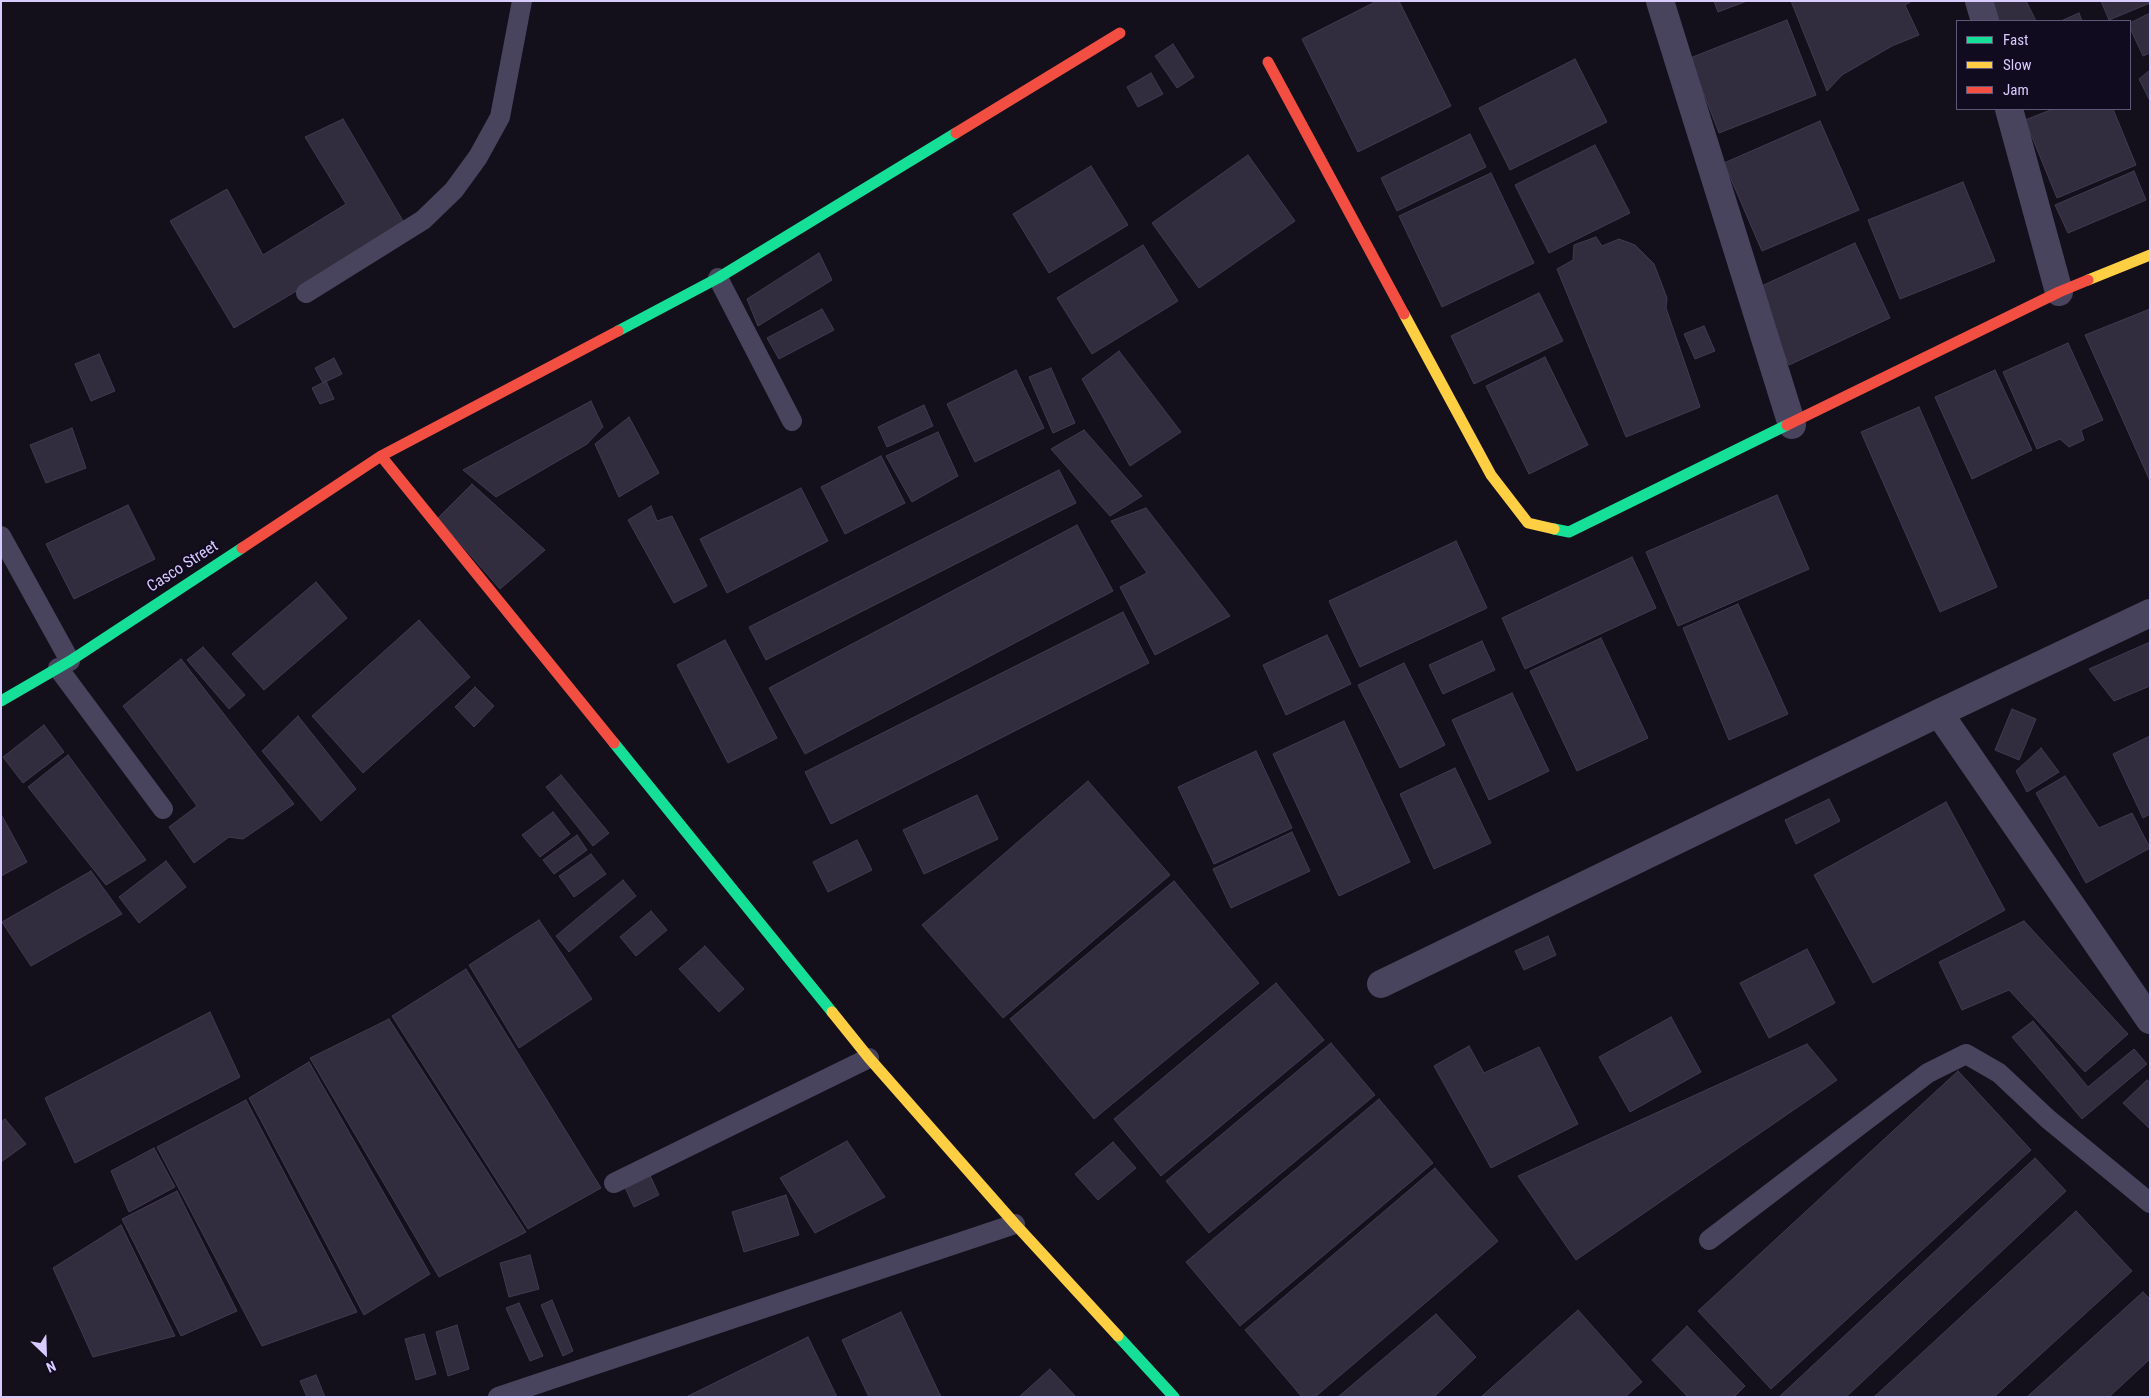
<!DOCTYPE html>
<style>
body{margin:0}
#map{position:relative;width:2151px;height:1398px;overflow:hidden;background:#13101b;font-family:"Roboto Condensed",sans-serif}
canvas{display:block}
.frame{position:absolute;inset:0;border:2px solid #d7cbff;pointer-events:none}
.legend{position:absolute;left:1956px;top:20px;width:175px;height:90px;box-sizing:border-box;background:#110b20;border:1px solid #605879;margin:0;padding:6px 9px;list-style:none;font-size:15px;color:#d7cbff}
.legend li{display:flex;align-items:center;gap:10px;height:25px}
.legend b{width:25px;border:1px solid #605879}
.north{position:absolute;left:20px;top:1328px;width:50px;height:50px;-webkit-text-stroke:4px #110b20;paint-order:stroke;rotate:156deg;font-size:14px;font-weight:700;line-height:20px;text-align:center;color:#d7cbff}
.north::after{content:'';display:block;margin:auto;width:18px;height:22px;background:#d7cbff;clip-path:polygon(50% 0,100% 100%,50% 72%,0 100%)}
</style>
<div id="map">
<canvas width="2151" height="1398"></canvas>
<div class="frame"></div>
<ul class="legend">
<li><b style="height:6px;background:#16e098"></b>Fast</li>
<li><b style="height:6px;background:#ffcf43"></b>Slow</li>
<li><b style="height:6px;background:#f24e42"></b>Jam</li>
</ul>
<div class="north">N</div>
</div>
<script>
const ctx = document.querySelector('canvas').getContext('2d');
ctx.lineJoin = 'round';
function fill(path, color) {
  ctx.fillStyle = color;
  ctx.fill(path, 'evenodd');
}
function poly(rows) {
  const path = new Path2D();
  for (const r of rows) {
    path.moveTo(r[0], r[1]);
    for (let i = 2; i < r.length; i += 2) path.lineTo(r[i], r[i + 1]);
  }
  return path;
}
function stroke(path, color, width, dash) {
  ctx.strokeStyle = color;
  ctx.lineWidth = width;
  ctx.lineCap = dash ? 'butt' : 'round';
  ctx.setLineDash(dash || []);
  ctx.stroke(path);
}
function label(font, color, halo, rows, align = 'center') {
  ctx.font = font + ' "Roboto Condensed",sans-serif';
  ctx.lineWidth = 4.5;
  ctx.setLineDash([]);
  ctx.textBaseline = 'middle';
  ctx.strokeStyle = halo;
  ctx.fillStyle = color;
  for (const [text, x, y, turn = 0] of rows) {
    ctx.save();
    ctx.translate(x, y);
    ctx.rotate((+turn || 0) * Math.PI / 180);
    ctx.textAlign = isNaN(turn) ? turn : align;
    if (halo) ctx.strokeText(text, 0, 0);
    ctx.fillText(text, 0, 0);
    ctx.restore();
  }
}
const building = poly([
 [1377,1,1399,1,1451,106,1358,152,1302,39,1377,1],
 [1714,1,1747,1,1718,12,1714,1],
 [1791,1,1912,1,1905,5,1919,35,1892,46,1842,75,1827,91,1791,1],
 [1986,1,2026,1,2036,21,1996,21,1986,1],
 [2101,1,2150,1,2150,3,2109,20,2101,1],
 [2079,13,2082,21,2061,21,2079,13],
 [2150,13,2150,53,2143,56,2130,28,2130,23,2150,13],
 [1787,20,1816,95,1719,133,1690,58,1787,20],
 [1173,44,1194,77,1177,88,1155,56,1173,44],
 [1575,59,1607,122,1510,170,1479,108,1575,59],
 [2150,70,2150,101,2139,79,2150,70],
 [1151,73,1163,94,1138,107,1127,87,1151,73],
 [2053,109,2113,109,2136,165,2057,198,2025,120,2053,109],
 [343,119,406,226,234,328,170,221,227,189,263,255,346,204,305,137,343,119],
 [1820,121,1859,210,1762,251,1724,163,1820,121],
 [1470,134,1486,167,1397,211,1381,178,1470,134],
 [1595,145,1630,213,1549,253,1515,185,1595,145],
 [1248,155,1295,221,1199,288,1152,223,1248,155],
 [1091,166,1128,225,1049,273,1013,214,1091,166],
 [2134,171,2146,200,2068,233,2055,205,2134,171],
 [1491,173,1534,263,1442,307,1399,216,1491,173],
 [1963,182,1995,261,1900,299,1868,220,1963,182],
 [1596,237,1602,246,1619,239,1635,245,1654,264,1667,298,1666,308,1700,407,1626,437,1557,269,1573,260,1574,245,1596,237],
 [1855,243,1890,318,1789,365,1755,289,1855,243],
 [1143,245,1178,301,1092,354,1057,298,1143,245],
 [819,253,832,280,758,326,747,299,819,253],
 [1539,293,1563,341,1474,384,1451,336,1539,293],
 [822,309,834,330,779,359,767,338,822,309],
 [2150,309,2150,481,2085,335,2150,309],
 [1704,326,1715,351,1695,359,1684,334,1704,326],
 [2068,343,2103,420,2081,430,2084,440,2069,447,2060,439,2037,449,2003,372,2068,343],
 [1119,351,1181,432,1130,466,1082,379,1119,351],
 [99,354,115,391,91,401,75,364,99,354],
 [1545,357,1588,445,1529,474,1486,386,1545,357],
 [334,358,342,374,323,383,315,368,334,358],
 [1051,368,1075,423,1053,433,1029,377,1051,368],
 [1016,370,1044,428,975,462,947,404,1016,370],
 [1995,370,2032,450,1972,479,1935,397,1995,370],
 [326,381,334,399,320,404,312,388,326,381],
 [591,401,603,427,587,444,496,497,463,470,591,401],
 [924,405,933,426,887,447,878,427,924,405],
 [1919,407,1997,587,1940,612,1861,432,1919,407],
 [629,417,659,473,619,497,595,444,629,417],
 [72,428,86,468,46,483,30,445,72,428],
 [1084,430,1142,496,1110,516,1051,449,1084,430],
 [938,432,958,476,912,502,886,456,938,432],
 [881,456,905,503,845,534,821,487,881,456],
 [1059,470,1076,503,766,660,749,627,1059,470],
 [472,484,545,550,500,589,438,518,472,484],
 [801,488,828,541,727,593,700,539,801,488],
 [1777,495,1809,569,1678,626,1646,552,1777,495],
 [128,505,155,559,74,599,46,544,128,505],
 [651,506,657,521,672,516,707,586,674,603,628,520,651,506],
 [1146,508,1230,616,1155,655,1120,587,1147,573,1111,521,1146,508],
 [1077,525,1113,591,805,754,769,688,1077,525],
 [1456,541,1487,608,1360,667,1329,601,1456,541],
 [1632,557,1656,608,1525,669,1502,618,1632,557],
 [316,582,347,618,264,690,232,654,316,582],
 [1738,604,1788,714,1729,740,1683,628,1738,604],
 [1123,612,1149,663,831,824,805,772,1123,612],
 [419,620,470,677,363,773,312,716,419,620],
 [1327,635,1351,684,1286,715,1263,665,1327,635],
 [1601,638,1648,738,1577,771,1530,671,1601,638],
 [725,640,777,738,728,763,677,665,725,640],
 [1482,641,1495,670,1443,694,1429,665,1482,641],
 [2150,642,2150,686,2114,701,2089,669,2150,642],
 [203,647,245,695,229,709,187,660,203,647],
 [181,659,294,804,243,839,229,837,194,863,169,827,197,806,123,706,181,659],
 [1404,663,1445,745,1400,768,1358,685,1404,663],
 [475,687,494,706,474,727,455,707,475,687],
 [1512,693,1549,771,1489,800,1452,720,1512,693],
 [2012,709,2036,719,2019,760,1995,750,2012,709],
 [298,716,356,789,321,821,262,751,298,716],
 [1344,721,1410,862,1339,896,1273,754,1344,721],
 [44,725,64,752,23,783,3,757,44,725],
 [2150,736,2150,814,2143,818,2113,754,2150,736],
 [2041,748,2059,772,2027,792,2016,771,2041,748],
 [1256,751,1292,828,1214,864,1178,787,1256,751],
 [68,755,146,860,106,885,28,787,68,755],
 [1455,768,1491,843,1434,869,1400,794,1455,768],
 [561,775,609,833,593,846,546,787,561,775],
 [2065,776,2099,828,2132,813,2150,848,2086,883,2036,793,2065,776],
 [1088,781,1170,875,1003,1018,922,925,1088,781],
 [977,795,998,839,924,874,903,830,977,795],
 [1829,799,1840,821,1796,844,1785,820,1829,799],
 [1946,802,2005,910,1873,983,1814,875,1946,802],
 [553,812,570,834,540,857,522,835,553,812],
 [1,814,27,862,1,876,1,814],
 [1292,832,1310,871,1231,908,1213,869,1292,832],
 [577,835,587,850,554,874,543,860,577,835],
 [857,840,872,870,828,892,813,862,857,840],
 [591,854,606,874,574,897,559,876,591,854],
 [166,861,186,887,139,923,119,897,166,861],
 [91,871,122,914,31,966,2,922,91,871],
 [623,880,636,896,569,952,556,936,623,880],
 [1174,881,1259,983,1094,1119,1010,1019,1174,881],
 [651,911,667,930,636,956,620,937,651,911],
 [539,920,592,999,519,1048,469,965,539,920],
 [2024,921,2128,1034,2085,1072,2009,990,1962,1010,1939,962,2024,921],
 [1548,936,1556,955,1524,970,1515,951,1548,936],
 [705,946,744,989,719,1012,679,969,705,946],
 [1807,949,1835,1003,1769,1038,1740,983,1807,949],
 [466,969,601,1188,528,1229,392,1016,466,969],
 [1276,983,1324,1040,1161,1176,1114,1119,1276,983],
 [210,1012,240,1077,75,1163,45,1098,210,1012],
 [1671,1017,1701,1072,1630,1112,1599,1057,1671,1017],
 [389,1019,526,1232,439,1277,310,1058,389,1019],
 [2033,1021,2088,1087,2134,1049,2147,1064,2082,1119,2012,1037,2033,1021],
 [1331,1043,1375,1095,1209,1233,1166,1181,1331,1043],
 [1807,1044,1837,1080,1576,1260,1518,1176,1807,1044],
 [1469,1046,1484,1073,1539,1047,1578,1124,1491,1168,1434,1066,1469,1046],
 [309,1062,430,1274,364,1315,249,1098,309,1062],
 [1958,1071,2031,1150,1771,1389,1698,1311,1958,1071],
 [2147,1080,2150,1083,2150,1129,2123,1103,2147,1080],
 [1379,1099,1433,1163,1240,1326,1186,1262,1379,1099],
 [246,1100,357,1312,262,1346,157,1147,246,1100],
 [5,1119,26,1144,1,1162,1,1122,5,1119],
 [847,1141,885,1197,815,1233,780,1178,847,1141],
 [1113,1142,1136,1168,1098,1200,1075,1174,1113,1142],
 [154,1148,175,1187,129,1212,111,1171,154,1148],
 [2035,1158,2066,1191,1846,1397,1779,1397,2035,1158],
 [1435,1168,1498,1241,1315,1397,1302,1397,1245,1330,1435,1168],
 [648,1171,659,1195,634,1207,623,1183,648,1171],
 [177,1191,237,1311,181,1336,122,1219,177,1191],
 [786,1195,799,1235,744,1252,732,1212,786,1195],
 [2076,1211,2132,1271,1994,1397,1874,1397,2076,1211],
 [121,1225,175,1336,93,1357,53,1268,121,1225],
 [530,1255,539,1289,509,1297,500,1263,530,1255],
 [2143,1292,2150,1299,2150,1359,2109,1397,2027,1397,2143,1292],
 [552,1300,573,1351,563,1356,541,1305,552,1300],
 [519,1303,543,1356,530,1361,506,1308,519,1303],
 [1578,1310,1642,1382,1625,1397,1481,1397,1578,1310],
 [901,1312,941,1397,869,1397,842,1340,901,1312],
 [1436,1314,1476,1357,1434,1397,1338,1397,1436,1314],
 [457,1325,469,1369,448,1376,436,1332,457,1325],
 [1687,1326,1745,1386,1734,1397,1688,1397,1652,1360,1687,1326],
 [424,1334,436,1374,416,1380,405,1339,424,1334],
 [808,1337,837,1397,686,1397,808,1337],
 [1050,1369,1076,1397,1019,1397,1050,1369],
 [316,1375,325,1397,307,1397,300,1381,316,1375]
]);
fill(building, '#312d3e');
stroke(building, '#413a50', 1);
stroke(poly([
 [718,278,792,421],
 [306,293,423,220,454,190,478,157,500,117,522,1],
 [1,536,70,661],
 [58,668,163,809],
 [614,1183,869,1058],
 [1709,1240,1928,1073,1966,1054,1999,1073,2048,1119,2150,1203],
 [498,1397,1015,1224]
]), '#49445d', 20);
stroke(poly([
 [1660,1,1792,425],
 [1979,1,1985,21],
 [2009,109,2059,292],
 [1939,713,2150,1020],
 [1381,984,1939,713,2150,613]
]), '#49445d', 28);
stroke(poly([
 [618,331,718,278,956,133],
 [1554,529,1569,532,1787,425],
 [1,701,70,661,242,548],
 [614,743,832,1012],
 [1118,1336,1174,1397]
]), '#16e098', 11);
stroke(poly([
 [2088,280,2150,255],
 [1404,314,1491,475,1528,523,1554,529],
 [832,1012,869,1058,1015,1224,1118,1336]
]), '#ffcf43', 11);
stroke(poly([
 [1268,62,1404,314],
 [956,133,1120,33],
 [1787,425,2059,292,2088,280],
 [381,456,614,743],
 [242,548,381,456,618,331]
]), '#f24e42', 11);
label('16px', '#d7cbff', '#110b20', [
 ["Casco Street",183,567,-33]
]);
</script>
